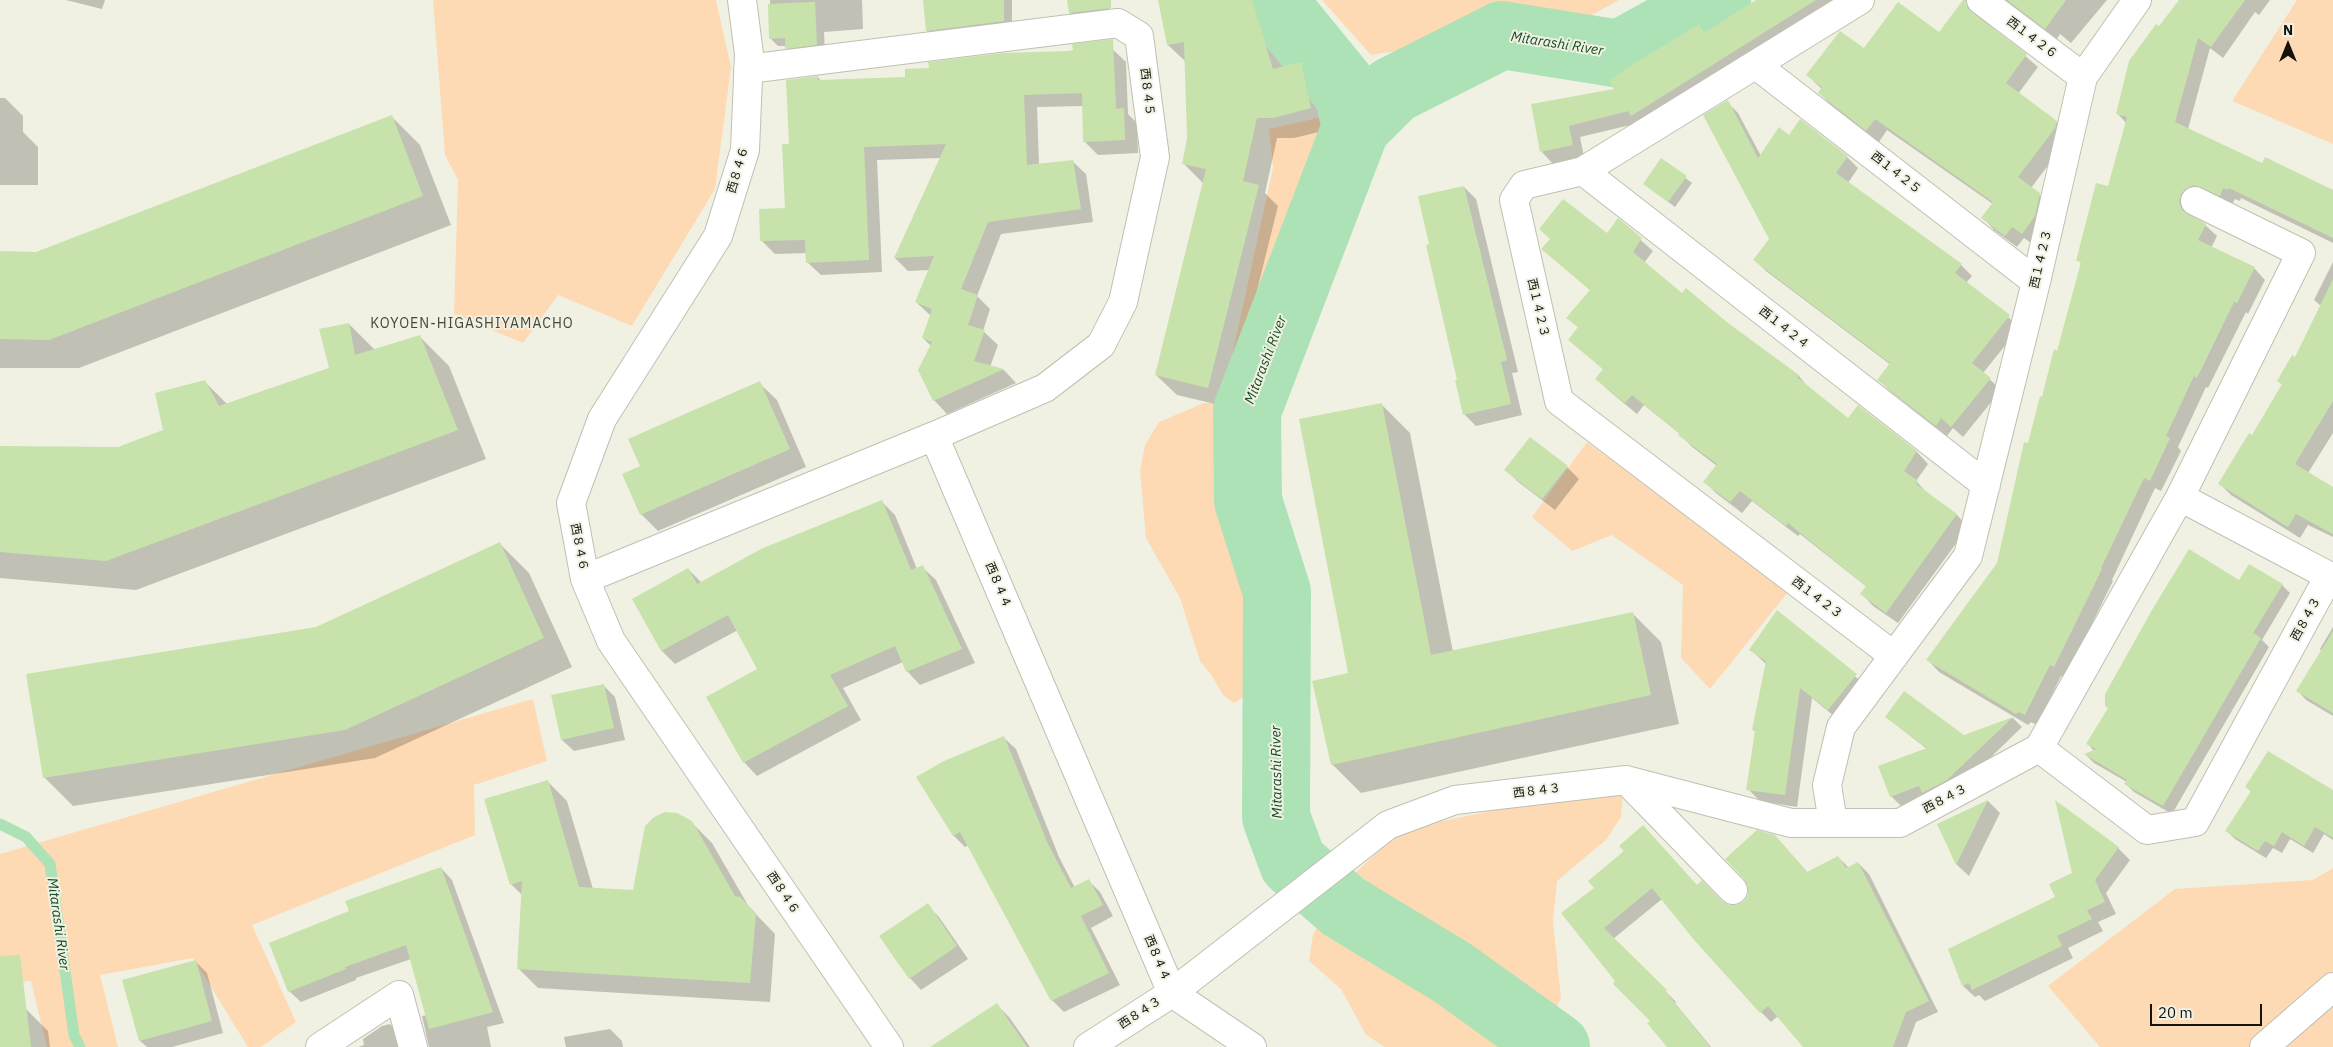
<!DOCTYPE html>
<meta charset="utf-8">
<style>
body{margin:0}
#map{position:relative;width:2333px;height:1047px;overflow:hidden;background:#f0f1e3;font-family:"IBM Plex Sans",sans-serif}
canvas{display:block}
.north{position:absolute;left:2263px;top:20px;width:50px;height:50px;-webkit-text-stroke:4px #f0f1e3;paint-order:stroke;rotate:0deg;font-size:14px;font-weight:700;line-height:20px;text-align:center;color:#14140f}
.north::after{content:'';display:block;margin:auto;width:18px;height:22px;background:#14140f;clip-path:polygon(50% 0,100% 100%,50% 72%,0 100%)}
.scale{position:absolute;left:2150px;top:1004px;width:112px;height:22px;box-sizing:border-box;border:2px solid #14140f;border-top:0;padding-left:6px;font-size:15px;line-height:18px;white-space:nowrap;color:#14140f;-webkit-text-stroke:4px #f0f1e3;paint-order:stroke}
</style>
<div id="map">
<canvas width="2333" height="1047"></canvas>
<div class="north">N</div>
<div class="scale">20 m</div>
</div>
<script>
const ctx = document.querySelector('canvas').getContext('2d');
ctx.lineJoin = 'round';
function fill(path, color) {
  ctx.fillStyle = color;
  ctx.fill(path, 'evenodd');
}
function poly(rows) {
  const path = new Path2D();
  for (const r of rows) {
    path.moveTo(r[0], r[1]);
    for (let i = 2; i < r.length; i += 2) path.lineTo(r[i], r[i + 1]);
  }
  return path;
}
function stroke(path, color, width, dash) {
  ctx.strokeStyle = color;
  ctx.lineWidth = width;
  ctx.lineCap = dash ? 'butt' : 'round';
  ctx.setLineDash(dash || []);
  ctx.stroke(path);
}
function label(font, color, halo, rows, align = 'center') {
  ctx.font = font + ' "IBM Plex Sans","Noto Sans JP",sans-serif';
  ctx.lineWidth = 4;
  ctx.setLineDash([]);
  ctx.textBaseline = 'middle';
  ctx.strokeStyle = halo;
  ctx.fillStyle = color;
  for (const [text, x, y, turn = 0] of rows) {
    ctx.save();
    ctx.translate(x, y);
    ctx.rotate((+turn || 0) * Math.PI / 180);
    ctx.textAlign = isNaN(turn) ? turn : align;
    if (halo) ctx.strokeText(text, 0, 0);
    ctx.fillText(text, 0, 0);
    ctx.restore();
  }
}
fill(poly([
 [433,0,716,0,731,67,715,189,632,326,558,295,523,343,454,314,458,180,445,155],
 [1322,0,1619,0,1579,22,1371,55],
 [2297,0,2333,0,2333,144,2232,101],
 [1339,113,1337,153,1226,439,1233,524,1261,627,1255,689,1234,703,1223,695,1210,673,1200,661,1180,598,1146,538,1140,471,1145,445,1159,422,1204,403,1222,402,1273,168,1269,129],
 [1587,442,1788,592,1710,689,1681,658,1683,585,1612,535,1572,551,1532,517],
 [533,699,547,761,474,785,475,835,252,925,296,1022,261,1047,248,1047,193,958,100,975,118,1047,47,1047,31,981,0,984,0,854],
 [1599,789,1623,791,1621,817,1606,840,1557,881,1553,921,1561,998,1545,1033,1532,1047,1385,1047,1366,1035,1341,989,1309,961,1313,934,1349,879,1389,841,1423,825],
 [2333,868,2333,1047,2100,1047,2048,986,2175,889,2313,880]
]), '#fddab4');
fill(poly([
 [66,0,105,0,102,9],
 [770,0,862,0,863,29,824,32,825,53,795,56,786,46,778,46,770,38],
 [924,0,1012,0,1012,29,935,39,927,31],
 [1069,0,1108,0,1110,17,1078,21,1070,13],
 [1175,0,1258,0,1269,10,1286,67,1300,64,1321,84,1331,129,1294,138,1277,138,1265,193,1278,206,1228,407,1177,395,1156,375,1204,184,1184,164,1189,138,1186,62,1168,45,1160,3],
 [1759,0,1845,0,1639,123,1580,137,1584,157,1553,164,1542,152,1532,105,1616,90,1699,26,1706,33],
 [2005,0,2107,0,2071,43,2060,34,2057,39],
 [2180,0,2270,0,2259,15,2255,12,2223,58,2210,48,2188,129,2262,164,2333,190,2333,243,2241,198,2240,201,2235,199,2231,206,2190,214,2192,218,2205,225,2217,236,2211,248,2254,268,2265,280,2248,314,2246,312,2208,388,2206,387,2178,447,2181,451,2161,491,2155,488,2112,580,2113,581,2065,678,2061,676,2037,725,2031,722,2028,725,1939,672,1928,660,1999,564,2029,445,2058,353,2082,264,2078,260,2109,188,2126,123,2118,114,2159,28],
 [1966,5,2038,67,2018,94,2056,122,2068,134,2067,140,2031,188,2052,206,2034,245,2024,238,2017,247,1994,230,1983,218,1993,204,1887,130,1879,142,1831,105,1820,93,1822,89,1807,75,1865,49,1940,34],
 [1105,42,1126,62,1128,114,1137,123,1138,153,1098,155,1085,142,1083,106,1037,107,1039,164,1072,161,1086,174,1093,222,1001,234,977,296,990,309,983,331,998,345,990,367,1004,370,1016,383,947,414,934,400,931,346,923,338,931,316,916,302,930,270,908,271,895,258,941,158,877,160,882,272,821,275,807,262,807,253,775,254,761,240,786,209,790,145,818,77,821,81,906,78,930,69,1069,52],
 [0,98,5,98,23,116,23,132,38,147,38,185,0,185],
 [1727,102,1738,113,1761,156,1790,136,1847,157,1858,168,1848,183,1961,265,1972,276,1966,283,2020,327,1983,373,2001,390,1963,437,1953,428,1947,436,1890,391,1879,380,1891,365,1766,271,1755,260,1771,240],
 [391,116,420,145,451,225,79,368,0,368,0,253,36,253],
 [1662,160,1692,183,1675,207,1644,184],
 [1464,187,1476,199,1518,372,1512,373,1522,415,1476,426,1464,414,1431,245],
 [1618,220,1653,251,1644,263,1682,295,1727,324,1798,375,1809,388,1848,420,1858,407,1917,452,1928,464,1916,481,1928,494,1957,515,1968,527,1898,623,1873,606,1862,594,1867,587,1800,534,1798,536,1752,501,1742,513,1716,493,1705,482,1717,466,1691,446,1680,434,1644,405,1637,414,1608,390,1597,379,1604,370,1570,340,1579,328,1568,318,1591,291,1543,249,1607,235],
 [2333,262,2333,433,2308,473,2333,495,2333,537,2308,525,2300,538,2231,495,2220,484,2253,437,2283,385,2278,381,2295,359,2321,306,2314,300],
 [349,324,375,350,420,337,449,366,486,459,136,590,0,578,0,448,118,448,165,431,204,381,227,404,330,368],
 [759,383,777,400,806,467,658,531,641,514,642,466],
 [1381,404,1410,433,1453,652,1632,613,1661,642,1679,724,1361,793,1332,764,1350,674],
 [1567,467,1579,479,1555,510,1517,481,1506,469],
 [881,501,895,515,917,569,922,567,936,580,975,663,920,685,907,671,903,662,843,688,861,720,757,776,744,762,759,669,738,630,675,664,662,651,633,599,688,569,702,583],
 [500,544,529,573,572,667,375,758,73,806,44,777,316,628],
 [2240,581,2282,585,2290,593,2262,640,2269,647,2172,814,2134,792,2126,784,2127,782,2094,763,2086,755,2094,751,2088,744],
 [1777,612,1868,687,1840,721,1812,698,1797,807,1760,801,1748,789,1756,732,1753,730,1766,664,1750,649],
 [2333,627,2333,716,2306,700,2298,691,2322,652,2320,649],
 [603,685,615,697,625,740,574,751,562,740],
 [1886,717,1964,736,2013,718,2022,727,1957,790,1927,796,1901,806,1891,796,1927,749],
 [1004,738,1016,749,1059,857,1075,888,1089,881,1100,892,1113,916,1091,928,1120,985,1064,1012,1052,1000,969,845,965,847,954,836,918,778],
 [547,781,567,801,593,889,634,892,691,822,712,843,749,907,775,934,770,1002,538,988,518,968,522,895,511,884],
 [2247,787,2333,794,2333,840,2324,834,2313,853,2290,839,2282,853,2273,848,2266,858,2235,839,2227,831,2251,792],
 [1988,801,2000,813,1969,876,1957,865,1939,825],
 [2057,803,2118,848,2130,860,2106,893,2116,914,2098,922,2103,931,2068,948,2073,958,1985,1001,1979,995,1975,997,1963,986,2057,897,2074,873],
 [1643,826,1697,886,1729,906,1738,906,1745,902,1785,847,1808,873,1838,857,1849,868,1858,863,1869,874,1938,1012,1916,1022,1907,1047,1805,1047,1778,1016,1771,1022,1761,1012,1662,899,1613,939,1676,1002,1675,1003,1711,1047,1668,1047,1652,1021,1563,914,1595,888],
 [441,868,452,880,504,1023,487,1027,491,1047,429,1047,422,1016,427,1015,411,959,356,978,356,980,301,1002,289,991,350,912],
 [927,905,939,917,968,959,921,990,910,978],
 [195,961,207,973,223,1033,172,1047,147,1047,140,1041],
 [997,1005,1009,1017,1030,1047,937,1047],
 [26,1009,48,1031,50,1047,0,1047,0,1012],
 [390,1024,401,1036,404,1047,358,1047,364,1045,363,1039,382,1026],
 [610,1029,622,1041,623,1047,566,1047,564,1037]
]), '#0003');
stroke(poly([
 [0,824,26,837,50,864,74,1035,80,1047]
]), '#ade2b6', 11);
stroke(poly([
 [1272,0,1348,93,1356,127],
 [1556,1047,1453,973,1344,907,1293,863,1276,817,1277,592,1248,501,1247,411,1356,127,1393,90,1502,35,1620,54,1717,0]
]), '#ade2b6', 68);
fill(poly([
 [923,0,1004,0,1004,21,926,31],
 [1067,0,1111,0,1111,8,1069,13],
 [1158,0,1252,0,1273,69,1301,62,1311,108,1273,118,1257,118,1243,181,1259,185,1208,388,1155,375,1206,169,1182,164,1187,138,1184,42,1167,45],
 [1756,0,1816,0,1631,116,1628,111,1569,126,1573,145,1540,152,1531,104,1614,89,1609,81,1624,70,1699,24,1704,33],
 [1963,0,1966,0,1967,7,1972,12,2027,54,2006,83,2057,121,2055,128,2018,177,2040,193,2035,216,2022,234,2012,227,2005,236,1981,218,1993,202,1875,119,1866,131,1818,93,1822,87,1806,75,1840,31,1864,48,1898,2,1939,32],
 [2007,0,2066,0,2045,29],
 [2179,0,2245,0,2211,47,2198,38,2175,122,2262,163,2265,157,2333,190,2333,238,2229,188,2228,190,2223,188,2220,196,2194,185,2187,188,2181,194,2179,202,2182,210,2206,224,2198,240,2255,267,2237,303,2234,302,2197,378,2194,376,2166,436,2170,438,2150,481,2144,478,2101,568,2102,569,2054,667,2050,665,2025,715,2019,712,2016,714,1926,660,1997,563,2024,442,2028,443,2040,396,2042,397,2054,349,2057,351,2081,262,2076,261,2096,183,2108,186,2127,117,2116,114,2129,61,2156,24,2159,26],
 [815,2,817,45,785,49,785,38,769,39,768,4],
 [1113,39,1116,109,1124,108,1125,140,1083,142,1082,93,1024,95,1027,165,1073,160,1081,209,988,222,961,289,978,295,968,325,985,330,974,361,1004,369,933,401,918,370,932,342,922,338,932,309,915,302,934,256,894,258,946,144,864,147,869,260,806,263,805,240,760,241,759,209,785,208,782,144,789,144,786,80,818,76,818,80,905,77,905,69,929,68,928,62,1003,53,1069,51,1073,50,1072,44],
 [1728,100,1758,158,1779,127,1789,135,1800,119,1848,156,1836,173,1962,264,1955,273,2010,315,1972,363,1991,378,1951,427,1941,418,1936,426,1877,380,1890,363,1753,260,1769,239,1703,115],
 [392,115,423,196,49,340,0,339,0,251,36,252],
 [1661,158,1687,176,1668,202,1643,184],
 [1464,186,1507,360,1501,362,1511,404,1463,415,1455,380,1457,380,1426,245,1429,244,1418,196],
 [1563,199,1607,233,1618,218,1642,238,1633,252,1682,293,1686,288,1728,323,1799,375,1797,377,1848,418,1858,405,1917,451,1904,471,1918,481,1916,484,1957,514,1886,613,1860,594,1866,586,1788,523,1786,526,1740,491,1730,502,1703,482,1717,464,1678,435,1679,433,1632,395,1625,403,1595,379,1603,369,1568,340,1578,327,1566,318,1590,290,1541,249,1550,239,1539,229],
 [2333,279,2333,401,2295,464,2333,487,2333,534,2296,514,2288,527,2218,484,2249,433,2252,435,2282,384,2277,381,2292,355,2295,357],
 [349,323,355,355,420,335,458,430,106,561,0,552,0,446,118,447,163,430,155,393,205,380,219,406,329,368,319,329],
 [760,381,790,449,640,515,622,474,640,466,628,439],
 [1382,403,1431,655,1633,612,1651,695,1331,765,1312,681,1348,673,1299,419],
 [1530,437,1568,466,1542,499,1504,470],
 [882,500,911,570,923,565,962,649,906,672,895,646,830,675,848,706,743,763,706,697,757,669,728,615,661,651,632,599,688,568,697,584,763,548],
 [500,542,544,638,345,730,43,778,26,674,316,627],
 [2189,549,2239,580,2249,564,2283,584,2253,633,2261,638,2163,806,2124,784,2127,780,2084,754,2096,749,2086,744,2108,708,2105,706,2105,694,2152,610],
 [1777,610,1857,674,1828,710,1800,688,1785,795,1746,790,1755,731,1752,730,1766,661,1749,650],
 [2333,631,2333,713,2296,691],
 [604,684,614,728,561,740,551,695],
 [1904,691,1964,735,2013,717,1947,780,1922,793,1919,786,1890,797,1878,766,1927,748,1885,717],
 [1004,736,1048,844,1071,888,1089,879,1103,905,1081,916,1109,973,1051,1001,960,832,953,836,916,777,944,761],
 [2268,751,2333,790,2333,838,2315,827,2304,846,2282,832,2274,846,2265,841,2258,851,2225,831,2251,791,2245,787],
 [548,780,579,887,633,890,645,826,654,817,665,812,677,813,692,821,735,896,740,897,756,913,750,983,517,969,522,881,510,885,484,799],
 [1988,800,1956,865,1937,824],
 [2055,800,2119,847,2095,880,2105,902,2087,910,2092,919,2057,936,2062,946,1972,990,1969,983,1962,986,1948,949,2055,897,2049,884,2072,873],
 [1643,825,1697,885,1702,880,1722,901,1729,905,1737,905,1744,901,1748,895,1748,887,1744,879,1725,859,1757,830,1775,835,1807,872,1838,856,1846,868,1858,862,1929,1001,1906,1012,1893,1047,1803,1047,1768,1006,1760,1013,1695,941,1652,888,1604,928,1667,990,1666,992,1710,1047,1667,1047,1647,1023,1650,1021,1613,984,1615,981,1561,913,1594,888,1588,881,1624,851,1619,846],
 [441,867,493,1012,429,1029,406,945,345,967,346,969,288,992,269,943,349,911,345,901],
 [928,903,957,946,909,979,879,936],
 [20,955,31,1047,0,1047,0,956],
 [196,960,212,1021,139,1041,122,980],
 [997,1003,1027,1047,930,1047]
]), '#c7e3ab');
const minor = poly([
 [742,0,749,54,745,150,718,236,602,419,571,503,585,579,611,641,889,1047],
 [1860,0,1583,171,1524,185,1514,200,1559,401,1894,656],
 [1981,0,2083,77],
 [1756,65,2036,282],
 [748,69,1118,23,1139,36,1155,157,1123,302,1101,345,1045,388,934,436],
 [1583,171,1986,485],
 [2180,497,2301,253,2195,201],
 [585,579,934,436,1172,993,1252,1047],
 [1626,780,1733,890],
 [1833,823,1827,785,1841,727,1968,556,2036,282,2083,77,2137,0],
 [320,1047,399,995,413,1047],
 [1088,1047,1172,993,1388,825,1455,800,1626,780,1791,823,1900,823,2039,748,2180,497,2329,576,2195,822,2147,830,2039,748],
 [2264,1047,2333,987]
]);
stroke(minor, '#bfc0b3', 30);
stroke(minor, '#fff', 28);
label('12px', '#14140f', '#f0f1e3', [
 ["西１４２６",2032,38,37],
 ["西８４５",1147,92,83],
 ["西８４６",738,170,-74],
 ["西１４２５",1896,173,38],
 ["西１４２３",2041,259,-77],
 ["西１４２３",1538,308,77],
 ["西１４２４",1784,328,38],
 ["西８４６",579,547,79],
 ["西８４４",998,585,67],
 ["西１４２３",1817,598,37],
 ["西８４３",2306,619,-61],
 ["西８４３",1537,791,-7],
 ["西８４３",1945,799,-28],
 ["西８４６",783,893,56],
 ["西８４４",1157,958,67],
 ["西８４３",1140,1013,-33]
]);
label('italic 14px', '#124c24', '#f0f1e3', [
 ["Mitarashi River",1557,44,9],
 ["Mitarashi River",1266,360,-69],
 ["Mitarashi River",1277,772,-91],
 ["Mitarashi River",58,924,82]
]);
ctx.letterSpacing = '1px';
label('14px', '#46463b', '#f0f1e3', [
 ["KOYOEN-HIGASHIYAMACHO",472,324]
]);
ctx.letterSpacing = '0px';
</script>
